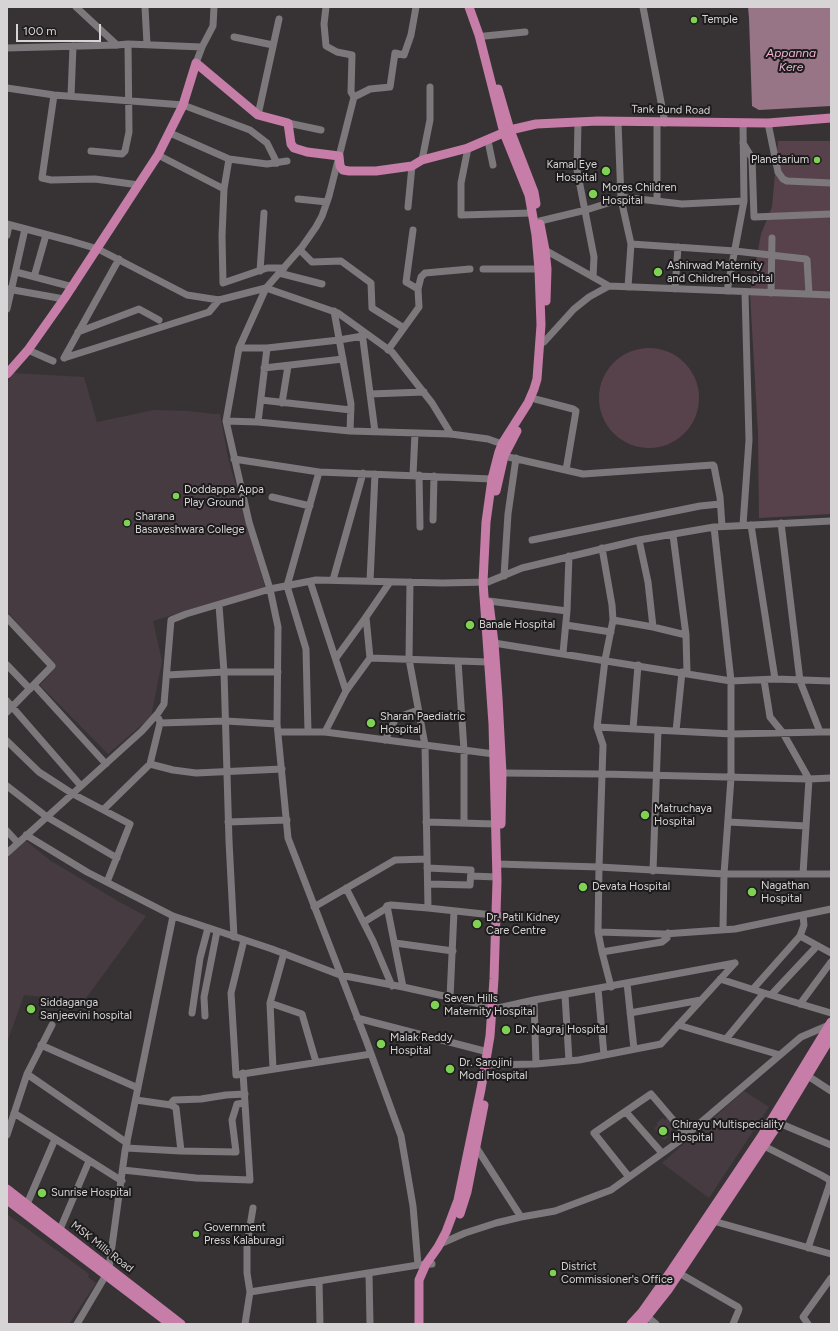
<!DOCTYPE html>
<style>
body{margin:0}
#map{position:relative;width:838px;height:1331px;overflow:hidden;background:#373335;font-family:Figtree,sans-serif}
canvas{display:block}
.frame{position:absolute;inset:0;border:8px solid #d6d4d5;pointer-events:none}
.scale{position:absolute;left:16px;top:24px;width:85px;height:18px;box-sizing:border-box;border:2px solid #d6d4d5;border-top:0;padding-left:5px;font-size:12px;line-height:14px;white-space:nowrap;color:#d6d4d5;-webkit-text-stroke:3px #1d1b1c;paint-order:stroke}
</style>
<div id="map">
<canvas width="838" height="1331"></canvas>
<div class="frame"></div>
<div class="scale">100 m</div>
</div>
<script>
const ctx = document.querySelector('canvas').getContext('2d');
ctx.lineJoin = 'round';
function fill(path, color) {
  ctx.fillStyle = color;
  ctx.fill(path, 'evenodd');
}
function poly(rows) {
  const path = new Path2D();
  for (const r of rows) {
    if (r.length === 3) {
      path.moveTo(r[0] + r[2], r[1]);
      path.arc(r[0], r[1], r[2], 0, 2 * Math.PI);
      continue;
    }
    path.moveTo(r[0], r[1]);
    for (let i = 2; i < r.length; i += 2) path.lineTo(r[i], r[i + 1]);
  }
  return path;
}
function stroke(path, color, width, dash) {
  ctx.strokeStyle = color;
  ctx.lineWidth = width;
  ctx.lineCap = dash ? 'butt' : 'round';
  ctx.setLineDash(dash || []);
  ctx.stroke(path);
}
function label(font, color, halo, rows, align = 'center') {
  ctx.font = font + ' Figtree,sans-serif';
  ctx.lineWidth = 4;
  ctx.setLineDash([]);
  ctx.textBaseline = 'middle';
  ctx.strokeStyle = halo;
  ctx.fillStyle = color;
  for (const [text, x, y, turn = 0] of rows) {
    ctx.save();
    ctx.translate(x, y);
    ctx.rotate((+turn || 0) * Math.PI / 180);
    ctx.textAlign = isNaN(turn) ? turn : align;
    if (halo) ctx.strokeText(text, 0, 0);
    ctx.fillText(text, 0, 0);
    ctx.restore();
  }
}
fill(poly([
 [13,373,84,377,97,422,154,410,189,411,214,414,220,414,228,458,265,587,153,621,162,661,151,717,108,754,40,685,56,667,7,611,7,384],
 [25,840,51,861,121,903,146,916,84,1001,24,995,7,1043,7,857],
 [744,1091,769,1107,709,1198,662,1163],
 [663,1118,665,1120,668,1118,675,1127,666,1135,668,1137,664,1140,654,1128,658,1125,656,1123],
 [7,1214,89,1274,88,1277,96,1283,69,1324,7,1324]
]), '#453b40');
fill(poly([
 [778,141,831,141,831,514,759,518,758,433,750,293,761,234,772,207],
 [649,398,50]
]), '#57424c');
fill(poly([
 [748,7,831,7,831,106,759,110,752,106,749,18]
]), '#987487');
stroke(poly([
 [76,7,117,45],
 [145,7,147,44],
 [326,7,324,24,326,46,337,52,352,55,351,92,354,97,329,196,322,216,316,227,302,247,266,288,239,348,226,421,249,522,270,589,278,627,277,724,288,838,366,1040,401,1136,413,1206,418,1265,432,1264],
 [643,7,665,123],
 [485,36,525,32],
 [234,37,273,45],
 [7,48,117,45,128,44,202,47],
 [196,63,202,47,213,26,214,7],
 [7,88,54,95,183,105,250,130,267,143,277,163],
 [54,95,42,178,51,180,95,179,139,185],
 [71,96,73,46],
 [354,97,370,89,390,87,395,53,404,55,411,35,416,7],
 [258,115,279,19],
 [578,122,577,170,594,257,593,277],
 [618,122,621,199,631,244,735,251,806,259,807,260,809,294],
 [288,123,321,130],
 [768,123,778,172,783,179,787,181,831,183],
 [170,133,229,159,224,189,222,236,223,283,267,268,284,268],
 [488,141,493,165],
 [743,143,752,158,754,217,831,214],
 [468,148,461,183,461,215,532,213],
 [91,151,122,154,125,151,129,132,128,44],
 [158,155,224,189],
 [229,159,267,164,287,161],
 [422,160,430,120,430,87],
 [621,197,682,204,744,201],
 [298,199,327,202],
 [657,201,657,122],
 [408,207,412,166],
 [540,221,586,210,621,199],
 [7,224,71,241,98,249,187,295,219,300,266,288,338,313,392,352,432,403,451,434],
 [7,235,9,225],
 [300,250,312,262,341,261,371,283,372,308,404,328],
 [483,269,539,269],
 [260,271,264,213],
 [16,272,73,287],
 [279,273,322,284],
 [34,277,46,235],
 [609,286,831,295],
 [628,287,631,244],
 [8,289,64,299],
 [418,289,421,277,425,273,470,269],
 [675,289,678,247],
 [727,291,744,201,743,123],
 [771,293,772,238],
 [7,309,25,229],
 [334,311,351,404,350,431],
 [78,332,139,309,159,320],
 [362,332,375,432],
 [544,342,574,309,589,297,609,286,545,250],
 [239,348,267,348,339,340,363,336],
 [28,350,53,361],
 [388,350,419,307,418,289,406,282,413,230],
 [64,358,209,312,219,300],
 [64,358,119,259],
 [264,368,343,359],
 [370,394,424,392],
 [535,399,573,409,576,411,566,470],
 [261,400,351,410],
 [282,403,288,366],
 [226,421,258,422,350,431,451,434,488,439,505,445],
 [258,422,267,348],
 [504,456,583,474,713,465,714,466,720,497,722,526],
 [234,459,319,472],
 [413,475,415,433],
 [419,475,420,527],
 [272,497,310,506],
 [433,520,434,476],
 [781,523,800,681,820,732,831,732],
 [743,525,749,440,745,292],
 [751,525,775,679],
 [714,527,731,681,731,778,724,874,723,929],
 [673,535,686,635,687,673],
 [532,540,700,506,720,504],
 [639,540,648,582,653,627],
 [602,548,612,605,613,620,605,660,597,727,603,745,599,867,598,932,602,952,611,987],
 [504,576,508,514,516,458],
 [333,580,363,473],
 [310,581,346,691,370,658,488,662],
 [370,581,375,474],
 [410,582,409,659,425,745,428,908,502,916],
 [489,601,567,611],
 [219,605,224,672,229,841,234,937],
 [366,617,370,658],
 [7,618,52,666,7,712],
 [613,620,653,627,686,635],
 [566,625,611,632],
 [494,643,731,681,775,679,831,681],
 [563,653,567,611,569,556],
 [336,658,366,617,390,582],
 [458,661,464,750,464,823],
 [7,665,30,689],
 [167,675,224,672,278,672],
 [764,680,770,717,783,733,809,779,803,874],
 [34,685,106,764],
 [7,701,81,786],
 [160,723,226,721,277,724],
 [597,727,732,734,820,732],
 [633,729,638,665],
 [676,731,682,672],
 [278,732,325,732,494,754],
 [308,732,306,649,287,586,319,472,492,479],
 [325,732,346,691],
 [385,740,396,718,418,710],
 [7,741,39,772,73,794,130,824,107,882],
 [150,764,173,770,196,773,282,769],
 [502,773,602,774,809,779,831,778],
 [7,786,47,817,117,858],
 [104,809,150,764,160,723,159,719],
 [228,822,287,820],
 [426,822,495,824],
 [728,822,806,826],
 [7,831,18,843],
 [26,835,87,872,173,916,272,949,340,975,403,987,498,1008,534,1000,735,963],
 [7,853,142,731,158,713,164,704,171,620,186,614,270,589,316,580,443,583,488,582,522,568,639,540,714,527,831,521],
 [497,864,599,867,724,874,831,874],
 [427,868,471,870,470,885,428,884],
 [653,871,658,730],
 [471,876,497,877],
 [346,888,373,941,392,986],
 [314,907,395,860,427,859],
 [364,922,385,909,387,906],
 [598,932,664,934,735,929,831,909],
 [800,936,831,953],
 [244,940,231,993,236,1075,371,1054],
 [395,943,453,951],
 [602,952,662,942,667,938,668,933],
 [720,979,764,993],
 [627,983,634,1049],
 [403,987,387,906,391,905,428,908],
 [598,989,604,1055],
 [753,989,800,936,804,925,803,915],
 [565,995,569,1061],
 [771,995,817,946],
 [450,998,454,911],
 [534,1000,536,1064],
 [270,1003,302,1014,316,1062],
 [800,1004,831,962],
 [192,1013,200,958,208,928],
 [630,1013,701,1000],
 [205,1016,204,997,217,931],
 [357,1018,488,1052],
 [678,1025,780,1055],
 [726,1039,764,993,831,1013],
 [41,1045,138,1088],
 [486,1065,536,1064,579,1060,661,1044,735,963],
 [273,1069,270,1003,284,953],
 [27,1074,127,1143],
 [808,1076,831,1091],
 [136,1100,171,1105,176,1108,181,1151],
 [171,1105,172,1102,174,1100,201,1099,226,1095,245,1094],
 [626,1112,662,1153],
 [14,1113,122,1181],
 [779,1123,831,1145],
 [7,1135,27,1074,52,1025],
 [473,1146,476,1147,521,1217],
 [764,1146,821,1175,828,1179,830,1182,829,1186,808,1248],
 [126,1148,181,1151,236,1152,232,1120,237,1104,245,1103],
 [123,1170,196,1178,250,1180,243,1073],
 [629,1177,594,1133,651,1094,686,1135],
 [27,1204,55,1139],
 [713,1221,831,1254],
 [58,1234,89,1161],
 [440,1244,465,1233,496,1223,521,1217,555,1211,611,1190,678,1142,801,1037,829,1025],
 [679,1273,738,1307,739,1309,738,1312,733,1324],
 [369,1274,370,1324],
 [319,1281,320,1324],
 [250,1292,247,1273,247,1244,253,1208],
 [644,1314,656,1324],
 [77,1324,106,1275,109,1268,125,1151,173,916],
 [245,1324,250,1292,418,1265],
 [808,1324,803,1317,831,1278]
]), '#7d787b', 7);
stroke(poly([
 [498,89,510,130,534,192,536,204],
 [540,224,545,250,547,269,546,301],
 [7,374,28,350,64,299,158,155,183,105,196,63,258,115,288,123,291,144,294,148,307,152,339,156,340,166,343,170,349,171,376,171,412,166,422,160,468,148,510,130,536,124,598,121,768,123,831,118],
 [496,491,504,456,517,431],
 [489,603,494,643,498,698,502,773,501,824],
 [7,1189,181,1324],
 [7,1200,170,1324],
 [460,1214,467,1192,484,1105],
 [419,1324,419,1280,426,1264,438,1247,446,1232,458,1200,481,1089,490,1036,494,979,497,881,493,724,483,582,486,522,492,479,499,452,502,444,528,403,534,389,537,379,541,325,539,269,536,235,529,195,504,133,479,35,469,7],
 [631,1324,642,1312,671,1271,761,1137,831,1022],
 [641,1324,668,1290,779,1123,831,1037]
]), '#c67da7', 9);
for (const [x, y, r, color] of [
 [694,20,4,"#7ed153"],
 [817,160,4,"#7ed153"],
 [606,171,5,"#7ed153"],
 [593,194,5,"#7ed153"],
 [658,272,5,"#7ed153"],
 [176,496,4,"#7ed153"],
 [127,523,4,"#7ed153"],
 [470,625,5,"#7ed153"],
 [371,723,5,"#7ed153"],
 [645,815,5,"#7ed153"],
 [583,887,5,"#7ed153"],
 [752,892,5,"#7ed153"],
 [477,924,5,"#7ed153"],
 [435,1005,5,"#7ed153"],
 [31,1009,5,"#7ed153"],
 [506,1030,5,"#7ed153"],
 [381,1044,5,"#7ed153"],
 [450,1069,5,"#7ed153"],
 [663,1131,5,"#7ed153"],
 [42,1193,5,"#7ed153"],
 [196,1234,4,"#7ed153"],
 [553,1273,4,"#7ed153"]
]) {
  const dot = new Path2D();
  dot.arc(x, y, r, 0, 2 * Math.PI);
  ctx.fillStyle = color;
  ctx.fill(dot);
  stroke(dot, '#1d1b1c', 1.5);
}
label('11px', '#d6d4d5', '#1d1b1c', [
 ["Temple",702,20],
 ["Planetarium",809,160,"right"],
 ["Kamal Eye",597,165,"right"],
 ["Hospital",597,178,"right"],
 ["Mores Children",602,188],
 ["Hospital",602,201],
 ["Ashirwad Maternity",667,266],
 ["and Children Hospital",667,279],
 ["Doddappa Appa",184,490],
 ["Play Ground",184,503],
 ["Sharana",135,517],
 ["Basaveshwara College",135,530],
 ["Banale Hospital",479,625],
 ["Sharan Paediatric",380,717],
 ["Hospital",380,730],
 ["Matruchaya",654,809],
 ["Hospital",654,822],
 ["Nagathan",761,886],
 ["Hospital",761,899],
 ["Devata Hospital",592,887],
 ["Dr. Patil Kidney",486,918],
 ["Care Centre",486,931],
 ["Seven Hills",444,999],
 ["Maternity Hospital",444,1012],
 ["Siddaganga",40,1003],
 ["Sanjeevini hospital",40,1016],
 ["Dr. Nagraj Hospital",515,1030],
 ["Malak Reddy",390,1038],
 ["Hospital",390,1051],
 ["Dr. Sarojini",459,1063],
 ["Modi Hospital",459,1076],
 ["Chirayu Multispeciality",672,1125],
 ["Hospital",672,1138],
 ["Sunrise Hospital",51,1193],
 ["Government",204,1228],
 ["Press Kalaburagi",204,1241],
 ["District",561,1267],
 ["Commissioner's Office",561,1280]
], 'left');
label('11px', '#d6d4d5', '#1d1b1c', [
 ["Tank Bund Road",671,110,1],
 ["MSK Mills Road",102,1247,38]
]);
label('italic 12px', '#f1b4d4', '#1d1b1c', [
 ["Appanna",791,53],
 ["Kere",791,67]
]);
</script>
